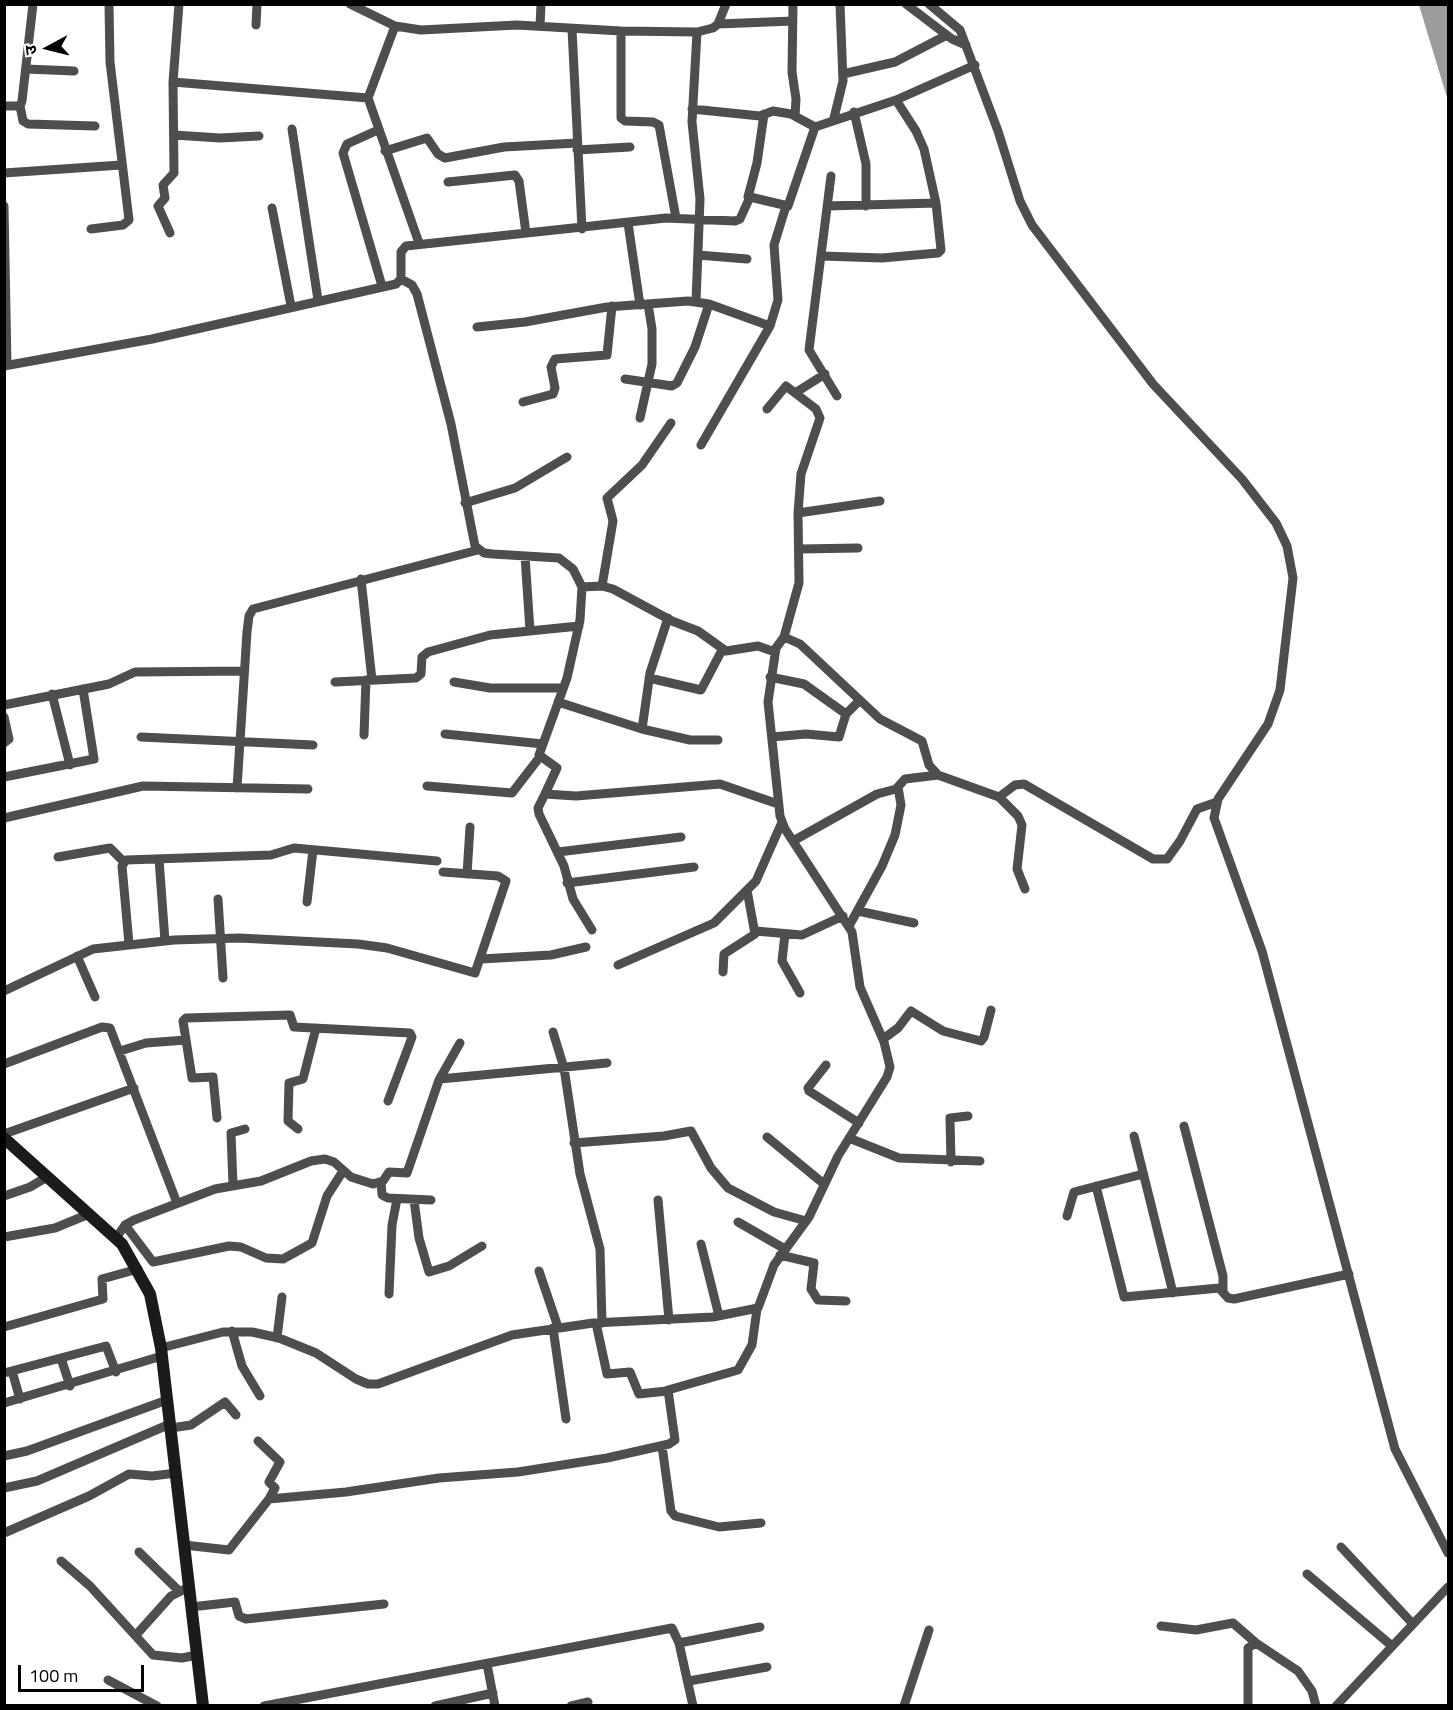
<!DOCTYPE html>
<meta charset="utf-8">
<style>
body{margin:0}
#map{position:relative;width:1453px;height:1710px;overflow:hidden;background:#fff;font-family:"Titillium Web","Noto Sans Devanagari",sans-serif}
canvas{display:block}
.frame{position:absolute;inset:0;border:6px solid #000;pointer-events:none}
.north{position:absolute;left:18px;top:18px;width:60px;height:60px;-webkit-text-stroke:4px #fff;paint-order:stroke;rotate:263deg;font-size:16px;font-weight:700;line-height:24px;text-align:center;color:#000}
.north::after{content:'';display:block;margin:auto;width:21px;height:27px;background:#000;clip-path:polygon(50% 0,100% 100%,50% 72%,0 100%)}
.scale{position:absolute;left:18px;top:1665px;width:126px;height:27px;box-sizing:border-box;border:3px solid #000;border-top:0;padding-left:8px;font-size:18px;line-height:21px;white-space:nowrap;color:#000;-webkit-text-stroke:4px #fff;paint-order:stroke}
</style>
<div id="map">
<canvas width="1453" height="1710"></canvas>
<div class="frame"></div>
<div class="north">उ</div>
<div class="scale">100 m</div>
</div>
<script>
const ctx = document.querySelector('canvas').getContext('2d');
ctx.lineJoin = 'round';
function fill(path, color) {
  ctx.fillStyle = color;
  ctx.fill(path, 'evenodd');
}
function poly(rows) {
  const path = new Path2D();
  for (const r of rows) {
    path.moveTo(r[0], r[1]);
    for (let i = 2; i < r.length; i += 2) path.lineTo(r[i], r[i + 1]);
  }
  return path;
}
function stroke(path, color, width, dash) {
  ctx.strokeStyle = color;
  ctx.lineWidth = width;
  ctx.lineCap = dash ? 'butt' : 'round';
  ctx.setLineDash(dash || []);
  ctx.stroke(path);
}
fill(poly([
 [1419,5,1448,5,1448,101]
]), '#9c9c9c');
stroke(poly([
 [350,4,395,26,421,30,517,25,621,31,697,32,713,28,718,24,726,4],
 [793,4,792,72,796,99,795,116],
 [906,4,952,39,966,45],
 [929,4,960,30,998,131,1020,201,1032,225,1153,384,1242,479,1276,523,1287,546,1293,578,1280,690,1268,724,1218,799,1214,818,1262,951,1395,1449,1448,1553],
 [718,24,793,21],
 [256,25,257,4],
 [395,26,368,98,419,243],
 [540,26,541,4],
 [572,29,582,229],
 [621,31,621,118,625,121,653,122,659,125,676,218],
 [26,69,74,71],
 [843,74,895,62,947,35],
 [173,82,368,98],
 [4,106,20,106,22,101,33,4],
 [20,106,23,121,28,124,95,126],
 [692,109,760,116,773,111,791,114,815,127],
 [854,112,866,164,866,206],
 [834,118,843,81,840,4],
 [292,129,318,300],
 [378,130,347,144,343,153,382,286],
 [174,135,220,138,259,136],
 [577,150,630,147],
 [385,151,427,138,438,154,445,158,504,147,577,143],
 [4,173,121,165],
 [831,176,809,350,837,396],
 [448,182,515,175,519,181,526,233],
 [748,197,757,163,764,114],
 [4,206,7,365],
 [827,206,936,203],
 [272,208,291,306],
 [628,223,640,305],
 [91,229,123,225,129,220,110,62,109,4],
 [170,233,158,206,165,198,163,185,174,173,173,82,179,4],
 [698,255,747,259],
 [822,256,882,258,938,253,941,250,936,203,924,149,916,131,896,100],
 [401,279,412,285,417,294,451,424,475,546,484,553,493,554,559,558,573,569,582,587,580,620,567,678,539,755,557,768,545,794],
 [696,302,700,199,692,122,697,32],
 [477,327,525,322,607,307,688,301,709,304,770,326,778,300,774,245,786,206],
 [4,366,152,339,396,284,401,279,401,252,406,246,666,218,735,221,740,219,750,197,788,206,815,127,896,100,975,65],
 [625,379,672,386,677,383,695,347,709,304],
 [795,393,825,374],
 [523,402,553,394,555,388,551,367,555,359,607,355,612,306],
 [767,409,786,386,816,409,820,418,801,474,798,513,799,583,784,637],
 [640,418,652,364,652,329,648,304],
 [701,445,770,326],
 [465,503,515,488,567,457],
 [798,513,880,501],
 [800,549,858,548],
 [525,556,530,631],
 [361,579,372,680],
 [602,586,613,521,607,498,642,465,671,423],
 [582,587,602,586,613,589,672,621,698,631,726,651,758,646,775,652],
 [770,677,804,684,846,714],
 [649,678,701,690,722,650],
 [335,682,416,678,421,674,422,657,428,652,490,635,579,626],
 [454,682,490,688,563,688],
 [52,694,70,765],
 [558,702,642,729,690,740,718,740],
 [4,705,109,684,135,672,244,671],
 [4,717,9,739,4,743],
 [642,729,650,673,668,618],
 [445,734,543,744],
 [364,735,366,680],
 [141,737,313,745],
 [772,737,806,734,839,737,846,714,859,701],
 [4,777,94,759,83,689],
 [427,786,512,793,539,758],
 [237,788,247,632,249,616,253,609,478,550],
 [999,797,1018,816,1022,825,1017,869,1025,889],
 [4,818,143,786,308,789],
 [793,841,877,794,896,789,905,779,938,775],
 [558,852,681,837],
 [58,857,110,848,123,861],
 [159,859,165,941],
 [467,874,470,827],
 [567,883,694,867],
 [218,899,223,978],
 [307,902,313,850],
 [858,911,914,923],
 [849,926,882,866,895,835,901,805,898,787],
 [592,930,573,899,564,866,539,814,538,808,545,794,576,796,720,784,778,804],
 [755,931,802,935,843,916],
 [785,934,782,961,800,993],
 [129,944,122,866,126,860,271,855,294,848,437,861],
 [77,956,95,997],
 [481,959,551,955,586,947],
 [618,965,714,923,756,881,782,822],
 [723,972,724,954,755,934,747,890],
 [4,991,93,949,174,940,239,938,358,944,387,948,475,973,506,881,498,876,443,872],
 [553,1032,564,1068,580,1174,600,1249,602,1323],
 [883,1039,898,1028,911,1011,943,1031,981,1041,984,1037,991,1010],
 [186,1040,192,1078,213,1077,217,1118],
 [120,1051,146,1043,186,1040,183,1021,186,1018,290,1015,294,1027,410,1033,412,1037,408,1048,388,1101],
 [4,1064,102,1027,110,1028,177,1203],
 [826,1065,808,1088,809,1091,859,1123],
 [440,1079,607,1063],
 [1184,1126,1223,1276,1223,1290],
 [298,1129,288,1121,289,1083,303,1079,316,1028],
 [4,1134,134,1088],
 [1134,1136,1173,1293],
 [767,1137,824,1184],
 [849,1138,899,1158,980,1161],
 [574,1143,664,1136,691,1131,711,1168,728,1188,774,1212,806,1221],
 [951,1162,950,1118,968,1116],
 [381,1182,382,1195,388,1198,431,1200],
 [233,1185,231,1133,245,1129],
 [1096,1186,1124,1297,1219,1288,1228,1298,1234,1299,1349,1274],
 [4,1196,30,1187,47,1177],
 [414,1200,419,1238,429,1272,449,1266,482,1246],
 [658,1200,669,1320],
 [1067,1216,1074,1192,1143,1174],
 [738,1222,785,1249],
 [125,1225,153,1262,229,1246,241,1247,266,1258,283,1259,312,1243,327,1196,343,1171],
 [4,1237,55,1228,89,1214],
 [116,1238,125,1225,134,1220,215,1189,261,1181,311,1161,325,1159,334,1162,351,1177,373,1184,383,1181,389,1172,407,1173,439,1080,460,1043],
 [701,1244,719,1316],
 [780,1255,814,1263,811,1289,818,1300,846,1301],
 [539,1271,558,1327],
 [389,1294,392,1225,397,1199],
 [596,1323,607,1374,630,1372,639,1394,667,1391],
 [4,1327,103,1299,102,1279,138,1269],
 [553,1328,566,1419],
 [232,1331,242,1366,260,1396],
 [277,1338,282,1297],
 [161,1348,223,1332,252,1332,279,1338,316,1353,356,1379,368,1384,378,1384,512,1335,593,1323,713,1317,758,1308,774,1265,809,1217,838,1156,887,1077,890,1067,884,1042,860,987,852,932,785,829,780,816,768,702,776,648,784,637,800,644,880,719,922,741,929,765,938,775,999,797,1015,785,1024,784,1153,859,1167,859,1180,841,1197,809,1217,802],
 [61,1358,70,1386],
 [12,1371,20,1399],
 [4,1373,106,1346,116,1372],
 [4,1403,162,1356],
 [171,1428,191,1425,225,1402,236,1415],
 [258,1441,280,1462,269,1482,275,1488,269,1499],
 [662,1446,671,1511,675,1516,719,1527,761,1523],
 [4,1456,27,1451,167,1400],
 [4,1488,37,1481,170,1424],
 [4,1533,89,1496,129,1474,152,1476,176,1473],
 [184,1545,229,1550,269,1499,346,1492,439,1478,518,1472,607,1458,669,1444,675,1440,668,1390,738,1370,752,1345,757,1309],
 [1341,1547,1413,1624],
 [139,1552,179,1591],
 [61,1561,90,1586,153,1655,182,1658,197,1655],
 [1307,1574,1392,1646],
 [191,1607,235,1602,239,1616,246,1619,384,1604],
 [1161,1626,1196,1630,1233,1623,1256,1643,1298,1671,1312,1691,1316,1706],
 [136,1635,171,1596,189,1587],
 [679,1643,760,1627],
 [487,1664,495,1706],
 [108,1680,157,1706],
 [689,1681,767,1667],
 [264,1706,672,1628,679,1643,693,1706],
 [435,1706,493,1693],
 [571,1706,588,1702],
 [904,1706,929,1630],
 [1248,1706,1248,1648,1256,1643],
 [1336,1706,1448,1587]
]), '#4e4e4e', 9);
stroke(poly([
 [4,1138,122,1244,150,1294,161,1348,203,1706]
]), '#1b1b1b', 12);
</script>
